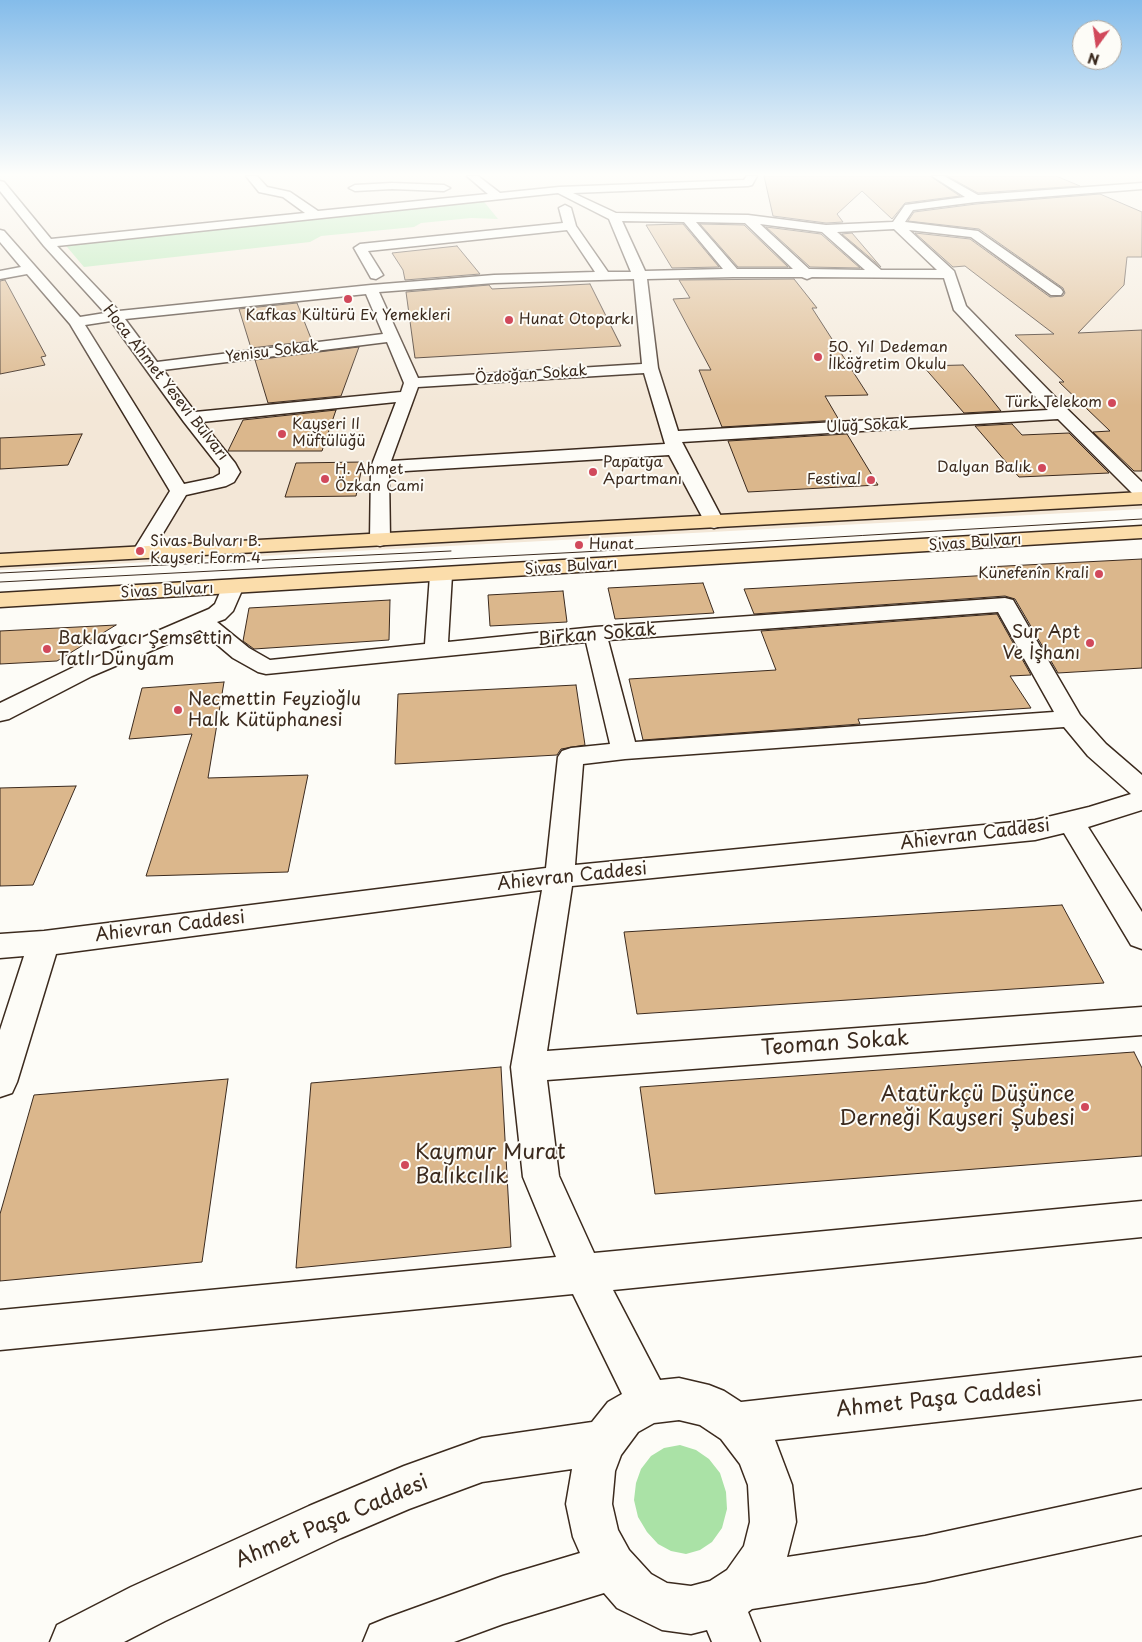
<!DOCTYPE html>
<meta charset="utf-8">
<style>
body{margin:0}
#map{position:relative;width:1142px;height:1642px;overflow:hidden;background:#fdfcf7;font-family:"Playpen Sans",sans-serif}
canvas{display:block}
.north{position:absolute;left:1072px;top:20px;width:50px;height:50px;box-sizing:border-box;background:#fdfcf7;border:1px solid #afa8a0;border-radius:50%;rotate:194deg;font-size:14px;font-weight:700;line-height:20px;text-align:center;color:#3b2a1e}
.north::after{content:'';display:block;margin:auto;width:18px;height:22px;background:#d1495b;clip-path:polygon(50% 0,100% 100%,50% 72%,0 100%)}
</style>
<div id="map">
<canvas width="1142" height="1642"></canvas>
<div class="north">N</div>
</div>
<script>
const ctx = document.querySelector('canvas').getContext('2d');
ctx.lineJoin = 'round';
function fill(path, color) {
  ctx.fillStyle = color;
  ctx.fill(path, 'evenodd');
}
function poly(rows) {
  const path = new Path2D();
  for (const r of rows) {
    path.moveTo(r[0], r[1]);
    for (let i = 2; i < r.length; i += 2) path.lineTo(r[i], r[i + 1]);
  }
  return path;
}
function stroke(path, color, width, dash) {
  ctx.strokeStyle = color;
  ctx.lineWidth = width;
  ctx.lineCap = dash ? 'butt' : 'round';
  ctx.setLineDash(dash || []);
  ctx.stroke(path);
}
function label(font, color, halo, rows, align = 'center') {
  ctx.font = font + ' "Playpen Sans",sans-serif';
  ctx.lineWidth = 4;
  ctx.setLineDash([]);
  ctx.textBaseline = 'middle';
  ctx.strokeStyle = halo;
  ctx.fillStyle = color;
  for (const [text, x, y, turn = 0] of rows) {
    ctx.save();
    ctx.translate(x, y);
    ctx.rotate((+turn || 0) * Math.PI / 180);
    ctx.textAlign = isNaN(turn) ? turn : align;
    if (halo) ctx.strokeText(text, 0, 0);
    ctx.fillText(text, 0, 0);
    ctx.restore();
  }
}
fill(poly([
 [0,176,1142,176,1142,509,0,570]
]), '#f3e7d7');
fill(poly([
 [481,198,498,219,471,218,421,223,414,227,321,236,310,242,84,267,62,241],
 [680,1445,696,1450,709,1459,720,1473,726,1492,727,1509,722,1528,712,1542,700,1550,686,1554,671,1551,658,1544,647,1532,638,1517,634,1500,636,1483,641,1469,651,1456,664,1448]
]), '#aae2a6');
const building = poly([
 [764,176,930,176,960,196,905,203,892,219,862,191,837,214,843,222,826,223,773,216,764,176],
 [947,176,1056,176,1080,186,978,193,947,176],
 [1100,194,1142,212,1142,257,1127,257,1124,285,1078,333,1142,330,1142,471,1134,471,1093,432,1110,431,1059,382,1064,382,1015,335,1054,334,965,266,953,267,915,233,970,239,1050,297,1063,296,1065,293,1063,288,979,229,908,221,914,212,976,204,1100,194],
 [683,224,719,267,672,268,646,225,683,224],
 [700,224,744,225,788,267,738,267,700,224],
 [766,227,821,234,860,268,810,267,766,227],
 [852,233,881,267,842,234,852,233],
 [457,246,480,274,405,280,403,270,392,253,457,246],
 [794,279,817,308,812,308,868,395,825,396,839,420,722,427,699,370,711,370,673,299,690,298,679,280,794,279],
 [5,280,46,356,41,357,45,365,0,374,0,281,5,280],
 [590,284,621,346,415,358,406,292,489,285,492,289,590,284],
 [297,303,312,341,251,348,239,309,297,303],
 [359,347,341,396,268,403,255,360,359,347],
 [963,365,985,391,1001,411,964,413,923,366,963,365],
 [336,410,322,451,228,451,243,420,336,410],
 [1012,424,1022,435,1069,433,1109,473,1019,477,975,426,1012,424],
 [82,434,68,465,0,469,0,438,82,434],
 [847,434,878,485,748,492,728,441,847,434],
 [363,462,356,496,285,497,296,463,363,462],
 [1142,559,1142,668,1058,673,1015,599,1005,596,754,614,744,589,992,575,987,567,1142,559],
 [703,583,714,613,615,619,608,588,703,583],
 [563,591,567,622,490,626,488,595,563,591],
 [390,600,389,640,254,649,243,641,249,608,390,600],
 [997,614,1031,675,1010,676,1031,708,858,719,860,724,643,740,629,679,776,670,761,631,997,614],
 [116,625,57,661,0,664,0,631,116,625],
 [224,682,208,778,308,775,288,872,146,876,192,734,129,739,142,688,224,682],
 [576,685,585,745,561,749,557,755,395,764,398,694,576,685],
 [76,786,33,885,0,886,0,788,76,786],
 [1062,905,1104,983,637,1014,624,932,1062,905],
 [1134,1052,1142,1068,1142,1156,655,1194,640,1087,1134,1052],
 [501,1067,511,1247,296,1268,311,1083,501,1067],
 [228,1079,202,1262,0,1281,0,1214,34,1095,228,1079]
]);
fill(building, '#dbb78c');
stroke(building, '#3b2a1e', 1);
const minor = poly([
 [246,176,257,176,267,187,290,192,318,211,488,194,467,176,478,176,500,193,559,187,744,180,747,176,757,176,752,185,748,186,573,193,616,213,748,215,826,225,893,222,905,205,965,197,932,176,944,176,978,195,1142,183,1142,189,976,202,913,210,905,222,978,231,1061,289,1063,292,1061,295,1051,295,971,237,909,230,954,271,966,306,1060,402,1142,482,1142,498,1135,496,1058,419,682,442,724,522,721,526,714,528,707,526,669,455,389,472,390,540,387,544,380,546,373,544,370,540,371,467,396,402,202,422,235,463,240,472,234,482,226,486,186,495,150,555,143,557,136,555,133,551,170,491,70,324,27,274,0,279,0,271,21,267,0,242,0,230,4,231,80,317,105,313,44,246,0,191,0,181,4,182,51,239,305,213,283,197,259,192,246,176],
 [558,193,609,219,631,272,608,272,576,226,571,208,565,205,559,208,563,223,360,244,354,248,371,278,376,279,383,275,368,251,567,230,595,272,494,275,371,285,119,311,57,246,558,193],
 [622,221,684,222,723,269,645,271,622,221],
 [696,222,745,223,793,269,737,269,696,222],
 [760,224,822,232,865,270,809,269,760,224],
 [894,229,937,270,881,270,837,232,894,229],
 [733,277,802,277,807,279,812,277,944,278,954,310,1048,410,678,431,658,368,647,279,733,277],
 [634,279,642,364,418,378,379,292,494,283,634,279],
 [366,294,383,334,157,362,125,319,366,294],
 [111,321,184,422,220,468,220,474,213,478,184,484,85,325,111,321],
 [387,342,404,383,401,392,195,412,163,370,387,342],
 [644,373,665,444,391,461,418,387,644,373],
 [392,183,444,185,450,188,444,191,392,189,355,191,349,188,355,185,392,183],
 [441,569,448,571,452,575,448,642,595,627,1005,598,1013,600,1080,715,1106,744,1142,775,1142,810,1088,827,1142,912,1142,949,1131,945,1064,833,1035,840,572,886,547,1051,1142,1007,1142,1035,547,1080,559,1176,594,1253,1142,1201,1142,1237,613,1290,660,1380,679,1378,709,1385,724,1391,741,1402,1142,1357,1142,1399,775,1440,792,1485,796,1522,787,1557,925,1536,1142,1489,1142,1535,925,1582,752,1609,748,1612,760,1642,712,1642,707,1630,691,1634,662,1630,617,1608,604,1593,503,1624,454,1642,363,1642,370,1625,387,1618,503,1576,580,1553,573,1537,566,1504,572,1469,482,1482,409,1509,341,1538,165,1621,124,1642,50,1642,57,1625,131,1587,309,1506,404,1466,482,1438,592,1422,608,1402,622,1394,573,1294,0,1350,0,1310,556,1257,523,1177,511,1067,542,890,56,954,17,1082,12,1093,0,1097,0,1030,24,956,0,958,0,934,44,931,546,868,558,757,562,751,571,748,610,744,586,642,266,674,258,672,233,658,200,630,92,676,9,719,0,721,0,703,76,666,209,609,215,604,224,583,232,582,240,583,243,588,233,611,225,619,217,622,249,648,270,660,425,644,430,575,434,571,441,569],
 [998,612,1054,712,635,742,608,640,998,612],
 [1064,727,1088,756,1131,794,1089,807,1035,820,575,865,583,764,625,759,1064,727],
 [679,1420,700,1425,721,1439,740,1464,748,1485,750,1522,744,1546,727,1570,710,1581,691,1586,667,1583,651,1574,629,1550,618,1530,612,1504,615,1471,621,1455,638,1432,654,1423,679,1420]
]);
const highway = poly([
 [1142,492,1142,504,0,566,0,554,1142,492],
 [1142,526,1142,538,0,607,0,593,1142,526]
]);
stroke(minor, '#3b2a1e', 3);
stroke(highway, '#3b2a1e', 3);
fill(minor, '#fdfcf7');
fill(highway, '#fbddab');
stroke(poly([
 [0,573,451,551],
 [0,582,582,552,1142,519]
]), '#3b2a1e', 1);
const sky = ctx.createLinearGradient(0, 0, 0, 406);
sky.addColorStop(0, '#84bcea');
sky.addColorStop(0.43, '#fefefb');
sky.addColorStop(1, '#fefefb00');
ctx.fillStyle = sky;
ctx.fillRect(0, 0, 1142, 406);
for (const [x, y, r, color] of [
 [348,299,5,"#d1495b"],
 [509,320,5,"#d1495b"],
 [818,357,5,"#d1495b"],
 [1112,403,5,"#d1495b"],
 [282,434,5,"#d1495b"],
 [1042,468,5,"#d1495b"],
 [593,472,5,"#d1495b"],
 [325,479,5,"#d1495b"],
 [871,480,5,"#d1495b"],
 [579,545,5,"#d1495b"],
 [140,551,5,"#d1495b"],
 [1099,574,5,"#d1495b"],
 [1090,643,5,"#d1495b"],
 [47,649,5,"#d1495b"],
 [178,710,5,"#d1495b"],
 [1085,1107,5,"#d1495b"],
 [405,1165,5,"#d1495b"]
]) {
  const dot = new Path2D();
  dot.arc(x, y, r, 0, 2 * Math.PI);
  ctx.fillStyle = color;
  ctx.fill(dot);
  stroke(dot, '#fdfcf7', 2);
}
label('15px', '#3b2a1e', '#fdfcf7', [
 ["Kafkas Kültürü Ev Yemekleri",348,316,"center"],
 ["Hunat Otoparkı",519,320],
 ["50. Yıl Dedeman",828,348],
 ["İlköğretim Okulu",828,365],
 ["Türk Telekom",1102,403,"right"],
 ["Kayseri Il",292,425],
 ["Müftülüğü",292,442],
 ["Papatya",603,463],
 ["Apartmanı",603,480],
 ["Dalyan Balık",1032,468,"right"],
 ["H. Ahmet",335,470],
 ["Özkan Cami",335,487],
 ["Festival",861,480,"right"],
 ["Sivas Bulvarı B.",150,542],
 ["Kayseri Form 4",150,559],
 ["Hunat",589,545],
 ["Künefenîn Krali",1089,574,"right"]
], 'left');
label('15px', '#3b2a1e', '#fdfcf7', [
 ["Yenisu Sokak",272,352,-7],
 ["Özdoğan Sokak",531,375,-4],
 ["Hoca Ahmet Yesevi Bulvarı",165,383,52],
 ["Uluğ Sokak",867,426,-3],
 ["Sivas Bulvarı",975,543,-4],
 ["Sivas Bulvarı",571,567,-4],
 ["Sivas Bulvarı",167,591,-3]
]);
label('18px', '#3b2a1e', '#fdfcf7', [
 ["Sur Apt",1080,633,"right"],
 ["Ve İşhanı",1080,654,"right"],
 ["Baklavacı Şemsettin",57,639],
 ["Tatlı Dünyam",57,660],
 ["Necmettin Feyzioğlu",188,700],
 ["Halk Kütüphanesi",188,721]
], 'left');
label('18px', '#3b2a1e', '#fdfcf7', [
 ["Birkan Sokak",597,635,-5],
 ["Ahievran Caddesi",975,835,-7],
 ["Ahievran Caddesi",572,877,-6],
 ["Ahievran Caddesi",170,927,-7]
]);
label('21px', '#3b2a1e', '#fdfcf7', [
 ["Teoman Sokak",835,1044,-4],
 ["Ahmet Paşa Caddesi",939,1400,-6],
 ["Ahmet Paşa Caddesi",332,1522,-23]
]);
label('21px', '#3b2a1e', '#fdfcf7', [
 ["Atatürkçü Düşünce",1075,1095],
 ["Derneği Kayseri Şubesi",1075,1119],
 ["Kaymur Murat",415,1153,"left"],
 ["Balıkcılık",415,1177,"left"]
], 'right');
</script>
